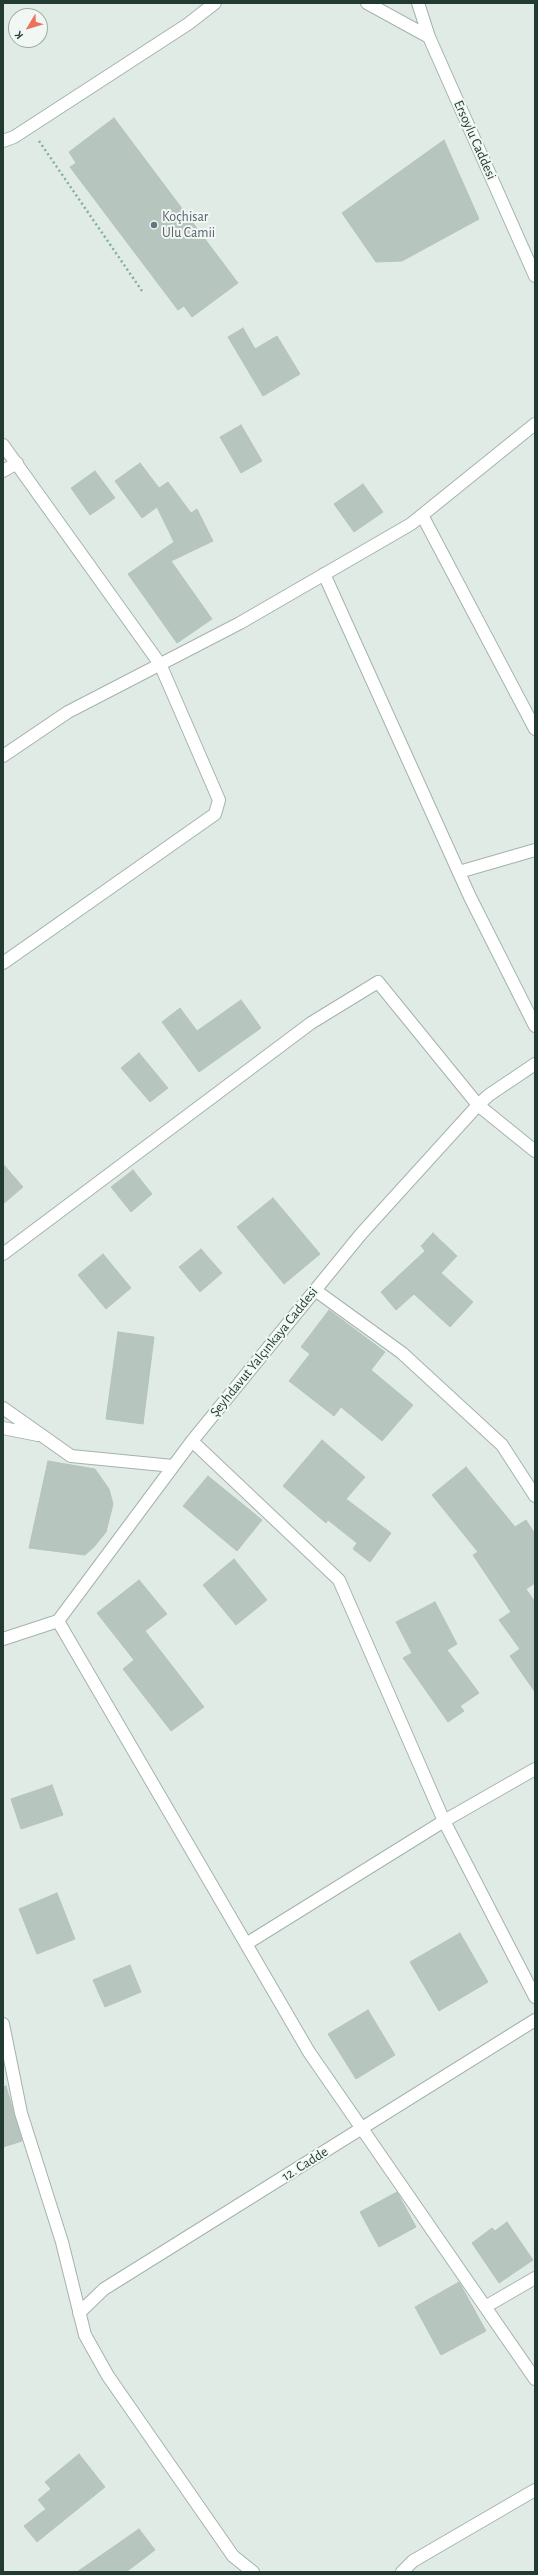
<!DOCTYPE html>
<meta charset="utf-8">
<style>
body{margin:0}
#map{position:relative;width:538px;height:2575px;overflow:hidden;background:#e1ebe6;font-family:"Alegreya Sans",sans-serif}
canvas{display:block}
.frame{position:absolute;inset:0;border:4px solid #223b32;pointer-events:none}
.north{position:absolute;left:8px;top:8px;width:40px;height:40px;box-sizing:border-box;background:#f1f8f4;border:1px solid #9eaca6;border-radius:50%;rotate:232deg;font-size:11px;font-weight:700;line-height:16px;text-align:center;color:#223b32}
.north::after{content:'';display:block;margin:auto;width:14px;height:18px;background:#ee735c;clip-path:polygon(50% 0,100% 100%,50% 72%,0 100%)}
</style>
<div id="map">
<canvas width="538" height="2575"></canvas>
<div class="frame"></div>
<div class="north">K</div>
</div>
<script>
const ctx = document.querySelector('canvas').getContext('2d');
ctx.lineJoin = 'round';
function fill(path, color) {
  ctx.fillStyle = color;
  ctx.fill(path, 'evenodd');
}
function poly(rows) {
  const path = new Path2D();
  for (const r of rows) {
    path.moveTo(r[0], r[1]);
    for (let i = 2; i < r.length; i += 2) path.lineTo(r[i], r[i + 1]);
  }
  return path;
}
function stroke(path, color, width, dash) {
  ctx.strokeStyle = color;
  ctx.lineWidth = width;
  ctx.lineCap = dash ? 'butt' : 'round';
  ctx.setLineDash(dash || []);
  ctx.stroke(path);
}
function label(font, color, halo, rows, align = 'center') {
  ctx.font = font + ' "Alegreya Sans",sans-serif';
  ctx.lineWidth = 4;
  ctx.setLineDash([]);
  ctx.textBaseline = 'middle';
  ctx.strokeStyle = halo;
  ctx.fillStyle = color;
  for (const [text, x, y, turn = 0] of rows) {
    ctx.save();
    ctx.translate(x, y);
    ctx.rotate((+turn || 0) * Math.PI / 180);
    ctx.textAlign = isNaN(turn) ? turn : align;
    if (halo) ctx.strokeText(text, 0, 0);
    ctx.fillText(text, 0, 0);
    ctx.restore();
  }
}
const building = poly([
 [114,118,238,283,192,317,184,306,178,310,70,167,76,163,69,152,114,118],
 [444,140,479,219,402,261,376,262,342,213,444,140],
 [243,328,255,349,277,336,300,374,263,396,228,337,243,328],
 [241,425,262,461,241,473,220,437,241,425],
 [140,463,159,488,168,482,191,513,197,509,213,541,171,561,212,619,177,643,128,574,174,542,157,507,142,518,115,481,140,463],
 [95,471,115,498,90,515,71,488,95,471],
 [363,484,383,512,354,532,334,504,363,484],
 [241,1000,261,1028,199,1072,162,1022,180,1008,197,1031,241,1000],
 [139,1053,168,1088,150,1102,121,1068,139,1053],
 [3,1164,23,1187,3,1204,3,1164],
 [133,1170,152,1194,131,1212,111,1187,133,1170],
 [273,1198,320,1254,284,1284,237,1227,273,1198],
 [433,1233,457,1256,441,1273,473,1302,450,1327,414,1294,396,1310,381,1292,425,1251,421,1246,433,1233],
 [201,1249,222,1273,200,1292,179,1267,201,1249],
 [103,1254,131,1288,106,1309,78,1275,103,1254],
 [329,1310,385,1352,371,1370,413,1405,382,1441,341,1407,334,1416,289,1381,310,1354,301,1347,329,1310],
 [118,1332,154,1337,143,1424,106,1419,118,1332],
 [322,1440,365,1477,346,1499,391,1533,370,1562,353,1549,357,1543,328,1520,326,1523,283,1486,322,1440],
 [48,1461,95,1469,109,1489,113,1504,106,1532,94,1547,85,1555,29,1548,48,1461],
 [466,1467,515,1527,526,1520,535,1534,535,1583,526,1589,535,1602,535,1692,510,1656,520,1649,499,1620,511,1612,473,1555,478,1552,432,1495,466,1467],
 [208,1476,262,1520,237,1551,183,1506,208,1476],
 [234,1559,267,1600,236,1625,203,1585,234,1559],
 [139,1580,167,1614,145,1631,204,1707,171,1731,123,1669,134,1660,97,1613,139,1580],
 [435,1602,457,1644,447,1650,479,1693,460,1706,464,1711,448,1722,403,1658,412,1653,396,1622,435,1602],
 [52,1785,63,1815,21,1829,11,1799,52,1785],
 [57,1893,75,1939,37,1954,19,1909,57,1893],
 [460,1933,488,1982,439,2011,410,1962,460,1933],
 [130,1965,141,1992,105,2007,93,1980,130,1965],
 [368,2010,395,2055,356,2079,328,2034,368,2010],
 [6,2086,22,2141,3,2147,3,2087,6,2086],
 [397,2192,416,2227,379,2247,360,2212,397,2192],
 [507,2222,533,2260,499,2283,472,2243,492,2228,495,2231,507,2222],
 [459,2282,486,2331,441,2355,415,2307,459,2282],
 [79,2454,105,2487,37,2542,24,2526,46,2509,38,2500,51,2489,45,2482,79,2454],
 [139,2529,155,2550,126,2572,77,2572,139,2529]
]);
fill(building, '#b6c6be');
stroke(building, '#b4c4bc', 1);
const minor = poly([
 [367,3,429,37],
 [418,3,429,37,535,276],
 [3,141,14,137,188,24,215,3],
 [3,445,160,664,219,800,215,814,3,963],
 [3,471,17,463],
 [422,515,535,729],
 [324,574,470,897,535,1026],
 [3,756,68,712,240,623,411,524,535,424],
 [459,872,535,850],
 [3,1254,311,1023,378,982,478,1105,535,1151],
 [315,1290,402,1353,502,1445,535,1496],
 [3,1408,71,1456,173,1466],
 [3,1428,38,1435],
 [192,1441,339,1580,444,1821,535,1997],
 [58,1621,309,2052,535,2379],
 [3,1639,58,1621,192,1441,361,1234,478,1105,489,1095,535,1064],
 [246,1944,444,1821,535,1769],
 [3,2024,21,2113,62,2242,85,2335,108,2376,233,2556,253,2572],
 [485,2307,535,2278],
 [79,2313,104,2289,535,2020],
 [402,2572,413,2561,535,2490]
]);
stroke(minor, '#a4b3ac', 14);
stroke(poly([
 [39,141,142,291]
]), '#82ae9c', 2.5, [2, 3]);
stroke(minor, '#fff', 12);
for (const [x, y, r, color] of [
 [154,225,4,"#6b7280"]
]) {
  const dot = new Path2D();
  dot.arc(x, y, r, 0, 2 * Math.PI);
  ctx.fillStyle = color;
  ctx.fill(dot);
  stroke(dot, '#f1f8f4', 1.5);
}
label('14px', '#223b32', '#f1f8f4', [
 ["Ersoylu Caddesi",475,140,66],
 ["Şeyhdavut Yalçınkaya Caddesi",264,1352,-51],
 ["12. Cadde",305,2164,-32]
]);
label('14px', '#5b616d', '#f1f8f4', [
 ["Koçhisar",162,217],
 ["Ulu Camii",162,233]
], 'left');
</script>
